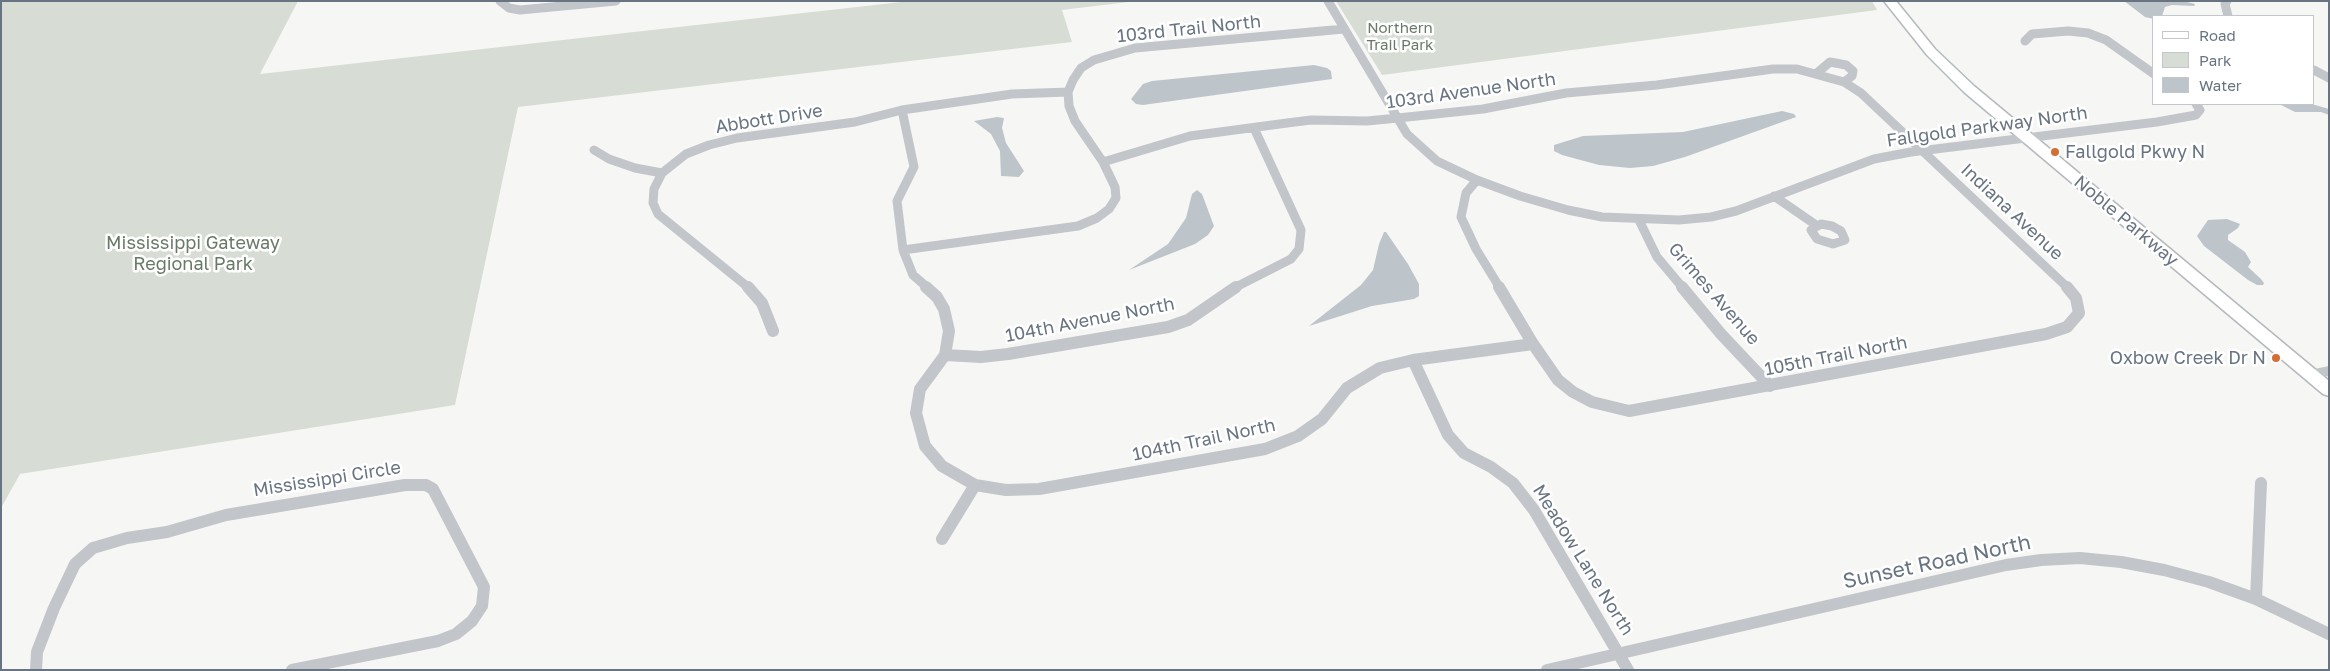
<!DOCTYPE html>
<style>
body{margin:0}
#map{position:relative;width:2330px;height:671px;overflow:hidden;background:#f6f7f4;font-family:"Golos Text",sans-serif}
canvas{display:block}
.frame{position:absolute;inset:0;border:2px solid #687482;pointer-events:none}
.legend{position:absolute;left:2152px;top:15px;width:162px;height:90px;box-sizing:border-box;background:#fff;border:1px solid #c3c7cd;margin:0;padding:6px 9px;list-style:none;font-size:15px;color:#687482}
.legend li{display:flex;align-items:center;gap:10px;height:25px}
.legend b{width:25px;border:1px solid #c3c7cd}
</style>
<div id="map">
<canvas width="2330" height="671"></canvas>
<div class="frame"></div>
<ul class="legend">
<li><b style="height:6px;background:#fff"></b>Road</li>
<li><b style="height:14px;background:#d7ddd5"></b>Park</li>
<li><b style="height:14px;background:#bdc4ca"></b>Water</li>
</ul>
</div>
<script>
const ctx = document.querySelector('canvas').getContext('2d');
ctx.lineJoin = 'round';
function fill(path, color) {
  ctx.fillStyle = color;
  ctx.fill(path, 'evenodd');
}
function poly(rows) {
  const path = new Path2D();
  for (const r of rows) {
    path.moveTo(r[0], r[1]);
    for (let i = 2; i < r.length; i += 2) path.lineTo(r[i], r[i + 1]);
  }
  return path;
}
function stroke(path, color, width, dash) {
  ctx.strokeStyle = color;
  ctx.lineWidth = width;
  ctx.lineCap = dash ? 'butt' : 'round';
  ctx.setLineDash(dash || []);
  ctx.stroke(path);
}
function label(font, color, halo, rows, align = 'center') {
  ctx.font = font + ' "Golos Text",sans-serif';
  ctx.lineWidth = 5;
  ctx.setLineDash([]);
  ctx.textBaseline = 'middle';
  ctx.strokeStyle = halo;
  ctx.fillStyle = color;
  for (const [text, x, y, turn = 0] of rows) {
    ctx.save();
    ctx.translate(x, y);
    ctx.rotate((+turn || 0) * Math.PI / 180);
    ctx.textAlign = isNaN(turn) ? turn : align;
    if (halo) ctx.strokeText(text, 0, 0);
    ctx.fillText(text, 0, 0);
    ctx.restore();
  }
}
fill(poly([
 [1,1,298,1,260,74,910,1,1137,1,1062,10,1072,42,518,107,455,405,20,474,1,508],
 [1336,1,1872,1,1877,10,1382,75]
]), '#d7ddd5');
fill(poly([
 [2124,1,2183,1,2195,4,2194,6,2172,5,2165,7,2162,16,2154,16,2154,19,2145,17],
 [1314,65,1327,68,1331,71,1332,79,1143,105,1136,104,1131,99,1143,84,1152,81],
 [2279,104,2315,105,2329,109,2329,115,2321,112,2295,112],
 [1782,111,1794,114,1796,117,1685,157,1653,166,1630,168,1599,165,1562,155,1554,151,1554,145,1583,136,1683,132],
 [997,117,1004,118,1002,128,1006,143,1024,171,1019,177,1001,176,1000,151,991,134,974,121],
 [1197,190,1202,194,1214,226,1208,235,1195,244,1129,270,1168,244,1186,218,1192,194],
 [2227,219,2240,224,2238,228,2228,235,2228,240,2245,252,2251,262,2248,267,2261,279,2264,283,2263,285,2257,285,2248,280,2204,246,2197,236,2208,220],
 [1384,232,1386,232,1408,264,1419,284,1419,296,1414,299,1372,306,1309,326,1361,285,1373,270,1379,244]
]), '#bdc4ca');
const secondary = poly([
 [1884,1,1896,1,1935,49,1974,86,2329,381,2329,396,2323,394,1964,92,1927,55,1884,1]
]);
stroke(secondary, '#b5b9bd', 3);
stroke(poly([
 [500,1,509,8,520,10,616,1],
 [1328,1,1407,134,1437,161,1477,180,1520,196,1568,210,1602,217,1679,220,1711,217,1736,211,1874,159,1911,152,2157,122,2196,115,2200,110,2196,104],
 [2227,1,2225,4,2228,16],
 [2025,41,2032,34,2068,31,2088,33,2106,40,2154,74],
 [2314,70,2329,78],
 [1817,73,1830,62,1846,65,1853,71,1852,76,1844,82],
 [902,110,914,167,897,201,903,250,913,275,928,288],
 [594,150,609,159,635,168,662,173],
 [1103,162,1190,136,1287,123,1311,120,1367,121,1398,118,1483,109,1566,93,1657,85,1773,69,1797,69,1844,82,1861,93,2068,288],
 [1477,180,1466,193,1461,217,1476,249,1500,288],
 [1774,196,1816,225],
 [1639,220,1657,257,1683,288],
 [1821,224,1832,226,1841,231,1845,240,1833,244,1817,239,1811,230,1821,224],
 [903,250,1078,226,1097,218,1109,209,1116,198,1115,187,1103,162,1075,121,1069,106,1068,92,1073,80,1081,68,1094,60,1135,48,1344,29],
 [749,288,658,214,653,203,654,189,662,173,686,154,709,145,737,138,855,122,902,110,1012,94,1068,92],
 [1234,288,1291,259,1299,249,1301,230,1254,128]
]), '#c2c5c9', 9);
stroke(poly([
 [748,287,762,303,773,331],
 [926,287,937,297,944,309,949,331,945,355,920,389,916,413,925,446,942,466,975,485,1006,490,1039,489,1265,449,1298,436,1322,419,1347,388,1380,368,1413,360,1533,344],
 [1499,287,1533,344,1558,380,1573,392,1592,402,1629,411,2046,334,2067,327,2079,313,2076,298,2067,287],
 [1682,287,1721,334,1770,386],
 [945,355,981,357,1008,354,1168,327,1188,320,1236,287],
 [1413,360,1448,435,1464,453,1491,467,1513,483,1534,510,1628,670],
 [942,539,975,485],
 [2256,599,2261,483],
 [36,670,37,652,54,608,75,564,93,548,127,538,167,532,226,515,405,485,426,485,433,489,484,587,482,606,472,621,456,634,438,641,292,670],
 [1547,670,2006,565,2041,560,2080,558,2121,562,2164,570,2209,582,2256,599,2329,634]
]), '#c2c5c9', 12);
fill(poly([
 [2329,366,2329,376,2310,380,2305,379,2303,375,2305,371,2329,366]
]), '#c2c5c9');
fill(secondary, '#fff');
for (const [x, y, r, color] of [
 [2055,152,5,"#d36e37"],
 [2276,358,5,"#d36e37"]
]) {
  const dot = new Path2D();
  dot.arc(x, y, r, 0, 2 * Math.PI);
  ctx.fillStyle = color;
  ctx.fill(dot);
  stroke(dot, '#fff', 2);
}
label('15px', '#687a67', '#fff', [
 ["Northern",1400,28],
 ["Trail Park",1400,45]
]);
label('18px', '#687482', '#fff', [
 ["103rd Trail North",1189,29,-6],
 ["103rd Avenue North",1471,91,-8],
 ["Abbott Drive",769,119,-9],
 ["Fallgold Parkway North",1987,127,-8],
 ["Indiana Avenue",2012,212,43],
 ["Noble Parkway",2126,221,40],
 ["Grimes Avenue",1714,294,49],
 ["104th Avenue North",1090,320,-11],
 ["105th Trail North",1836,356,-11],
 ["104th Trail North",1204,440,-12],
 ["Mississippi Circle",327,479,-9],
 ["Meadow Lane North",1583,560,58]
]);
label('18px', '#687482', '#fff', [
 ["Fallgold Pkwy N",2065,152],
 ["Oxbow Creek Dr N",2266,358,"right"]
], 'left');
label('18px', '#687a67', '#fff', [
 ["Mississippi Gateway",193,243],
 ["Regional Park",193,264]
]);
label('21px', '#687482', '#fff', [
 ["Sunset Road North",1937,562,-12]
]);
</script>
